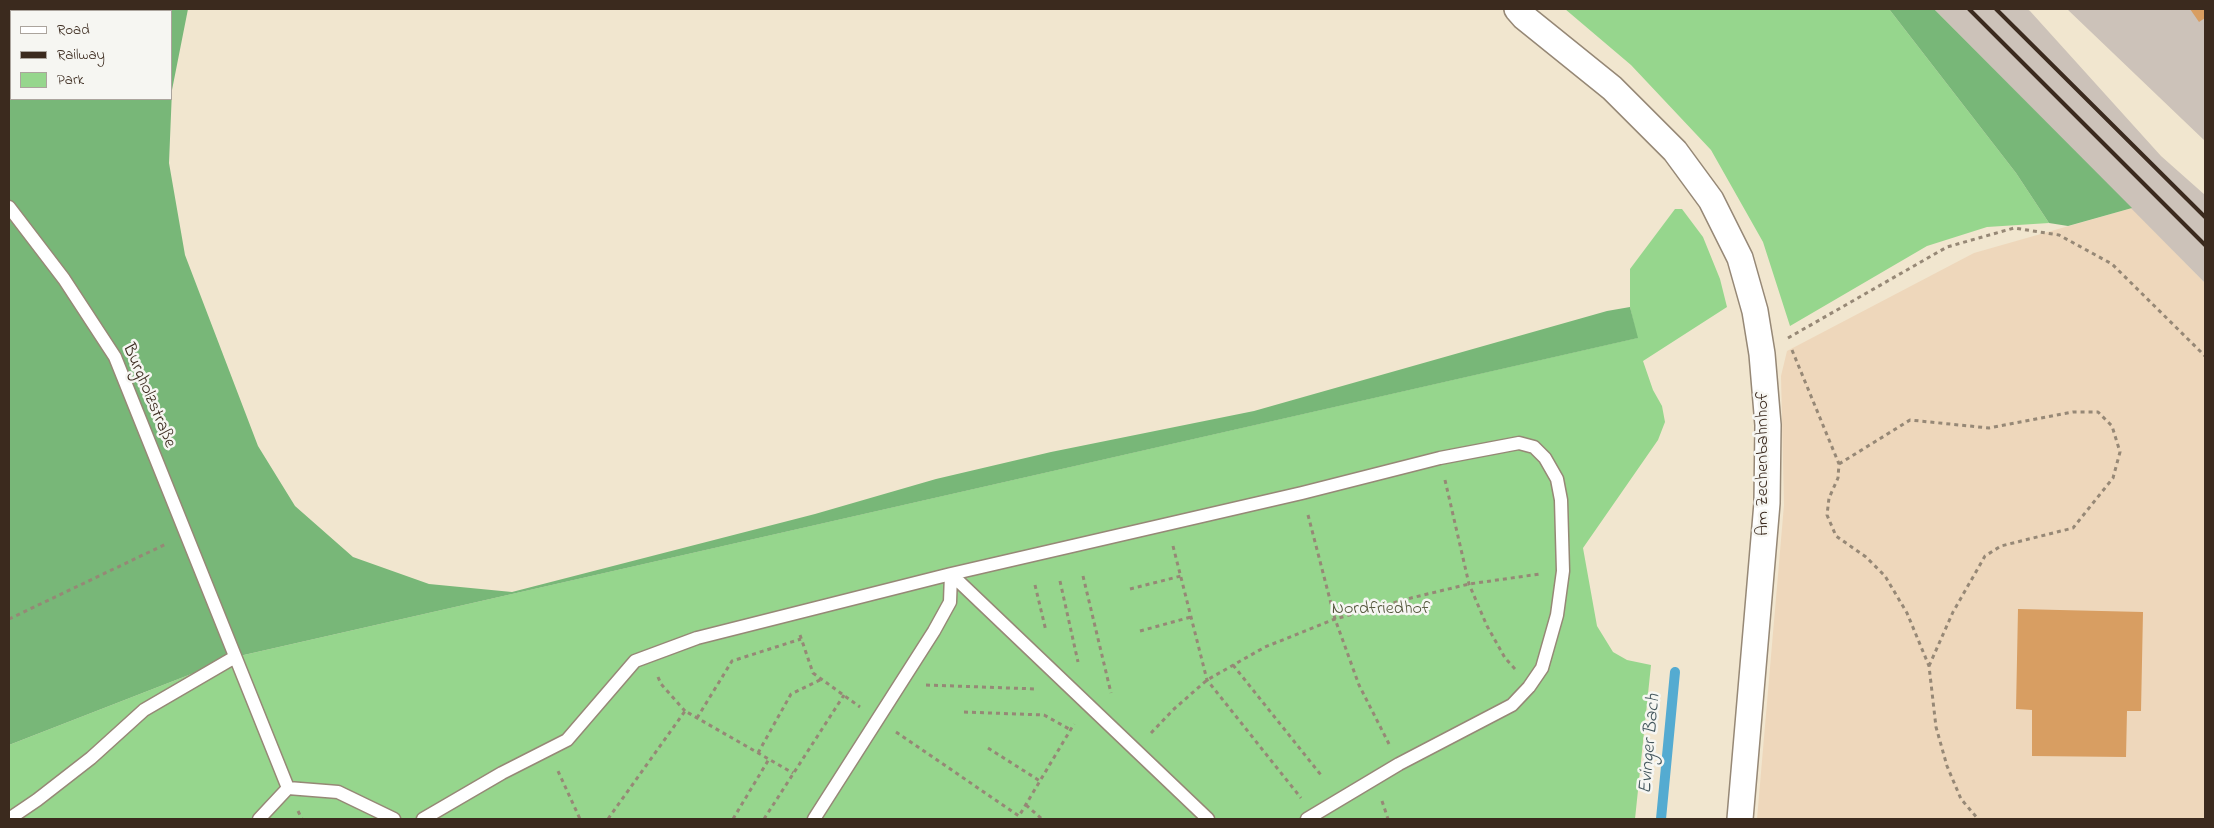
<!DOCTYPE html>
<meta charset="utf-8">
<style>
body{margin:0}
#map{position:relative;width:2214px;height:828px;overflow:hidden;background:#f1e6cf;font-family:"Indie Flower",sans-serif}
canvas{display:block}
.frame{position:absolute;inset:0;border:10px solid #3b2a1e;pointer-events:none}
.legend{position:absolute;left:10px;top:10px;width:162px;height:90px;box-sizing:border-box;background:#f6f6f2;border:1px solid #aba49d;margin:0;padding:6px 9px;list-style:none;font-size:15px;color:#3b2a1e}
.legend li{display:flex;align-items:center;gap:10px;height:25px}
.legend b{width:25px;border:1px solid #aba49d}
</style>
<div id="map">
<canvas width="2214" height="828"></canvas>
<div class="frame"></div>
<ul class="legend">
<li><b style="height:6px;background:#fff"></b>Road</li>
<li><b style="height:6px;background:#3b2a1e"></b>Railway</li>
<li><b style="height:14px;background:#96d68d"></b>Park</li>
</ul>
</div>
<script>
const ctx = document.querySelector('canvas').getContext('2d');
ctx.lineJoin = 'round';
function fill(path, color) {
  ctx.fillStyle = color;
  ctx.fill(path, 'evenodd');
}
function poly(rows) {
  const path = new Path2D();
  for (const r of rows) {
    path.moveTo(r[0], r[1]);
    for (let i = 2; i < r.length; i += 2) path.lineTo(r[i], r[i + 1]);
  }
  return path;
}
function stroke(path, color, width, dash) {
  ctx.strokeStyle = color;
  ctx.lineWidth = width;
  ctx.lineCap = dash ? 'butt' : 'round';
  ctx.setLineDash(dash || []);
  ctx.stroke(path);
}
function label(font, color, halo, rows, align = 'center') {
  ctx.font = font + ' "Indie Flower",sans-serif';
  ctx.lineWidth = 5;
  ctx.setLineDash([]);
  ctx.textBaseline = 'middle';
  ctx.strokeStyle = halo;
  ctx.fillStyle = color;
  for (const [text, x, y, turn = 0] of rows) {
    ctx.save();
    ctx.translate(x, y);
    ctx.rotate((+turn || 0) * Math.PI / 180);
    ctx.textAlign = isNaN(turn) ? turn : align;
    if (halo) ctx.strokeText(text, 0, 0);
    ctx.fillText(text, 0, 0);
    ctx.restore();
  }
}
fill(poly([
 [2132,208,2205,283,2205,819,1757,819,1784,505,1781,376,1787,351,1974,253]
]), '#eed7bb');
fill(poly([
 [1934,9,2027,9,2030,11,2161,156,2205,195,2205,283],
 [2067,9,2205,9,2205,141]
]), '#ccc2b9');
fill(poly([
 [1565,9,1889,9,2016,173,2049,223,1987,227,1927,246,1790,326,1763,242,1711,150,1631,65],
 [1675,209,1682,209,1703,237,1720,279,1727,307,1643,361,1653,390,1662,406,1665,422,1658,440,1583,548,1597,626,1613,652,1627,660,1651,665,1635,819,9,819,9,745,235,657,1637,338,1630,307,1630,269]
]), '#96d68d');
fill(poly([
 [9,9,188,9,172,90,169,163,185,255,258,446,295,506,353,557,429,584,512,592,815,514,936,479,1051,452,1254,411,1607,311,1630,307,1638,338,235,657,9,745],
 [11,11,171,11,171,99,11,99],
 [1889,9,1934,9,2132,208,2068,226,2049,223,2016,173]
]), '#78b778');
stroke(poly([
 [1661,819,1675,672]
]), '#54abd1', 10);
fill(poly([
 [2190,9,2205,9,2205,18,2199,22],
 [2018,609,2143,612,2141,711,2127,711,2126,757,2032,756,2032,710,2016,709]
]), '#d89e62');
const lane = poly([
 [9,207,64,279,115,357,288,788],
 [9,819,37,800,91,758,144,710,235,657],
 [259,819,288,788,338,792,394,819],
 [423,819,502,773,567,740,635,661,697,638,951,574,950,602,934,631,814,819],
 [1208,819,951,574,1302,493,1440,458,1519,443,1534,447,1545,458,1557,479,1561,500,1563,571,1557,615,1542,668,1529,687,1512,705,1399,764,1307,819]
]);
const street = poly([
 [1517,9,1524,17,1612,88,1675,151,1711,200,1740,258,1755,311,1762,354,1768,425,1767,503,1740,819]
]);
stroke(lane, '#968876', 15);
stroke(street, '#968876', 28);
stroke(poly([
 [1788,338,1947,247,2014,228,2059,235,2112,264,2205,356],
 [1792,350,1839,464,1838,478,1829,498,1827,515,1836,536,1866,557,1885,576,1907,613,1929,666,1936,727,1947,766,1961,799,1978,819],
 [1839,464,1910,420,1989,428,2073,412,2098,412,2112,426,2120,452,2113,478,2073,528,2001,546,1985,556,1953,612,1929,666],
 [1445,480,1469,584,1487,626,1505,658,1515,669],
 [1308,515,1335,619,1359,685,1389,744],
 [1173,546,1207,680,1301,798],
 [1083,576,1111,693],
 [1060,581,1078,662],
 [1035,585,1046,631],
 [1130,589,1181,576],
 [9,619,166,544],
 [1140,631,1191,617],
 [800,635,813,673,860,707],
 [1233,665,1321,775],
 [658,677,661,684,685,711],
 [926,685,1037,689],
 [964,712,1044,715,1071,730],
 [697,718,732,661,801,639],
 [896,732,1019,816,1074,724],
 [1151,733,1174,709,1207,680,1265,647,1335,619,1411,598,1469,584,1540,574],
 [988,748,1040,781],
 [758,753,791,694,822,679],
 [558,771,580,819],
 [1382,801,1388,819],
 [1026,805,1042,819],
 [298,811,302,819],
 [608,819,685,711,793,773],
 [733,819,769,759],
 [764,819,844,695]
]), '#968876', 3, [4, 4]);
stroke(lane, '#fff', 12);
stroke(street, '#fff', 25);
stroke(poly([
 [1969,9,2205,245],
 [1996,9,2205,217]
]), '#3b2a1e', 4);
label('18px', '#3b2a1e', '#f6f6f2', [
 ["Burgholzstraße",148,396,67],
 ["Am Zechenbahnhof",1764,464,-90]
]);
label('18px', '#52553a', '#f6f6f2', [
 ["Nordfriedhof",1381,610]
]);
label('italic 19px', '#44575d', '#f6f6f2', [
 ["Evinger Bach",1651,744,-85]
]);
</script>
